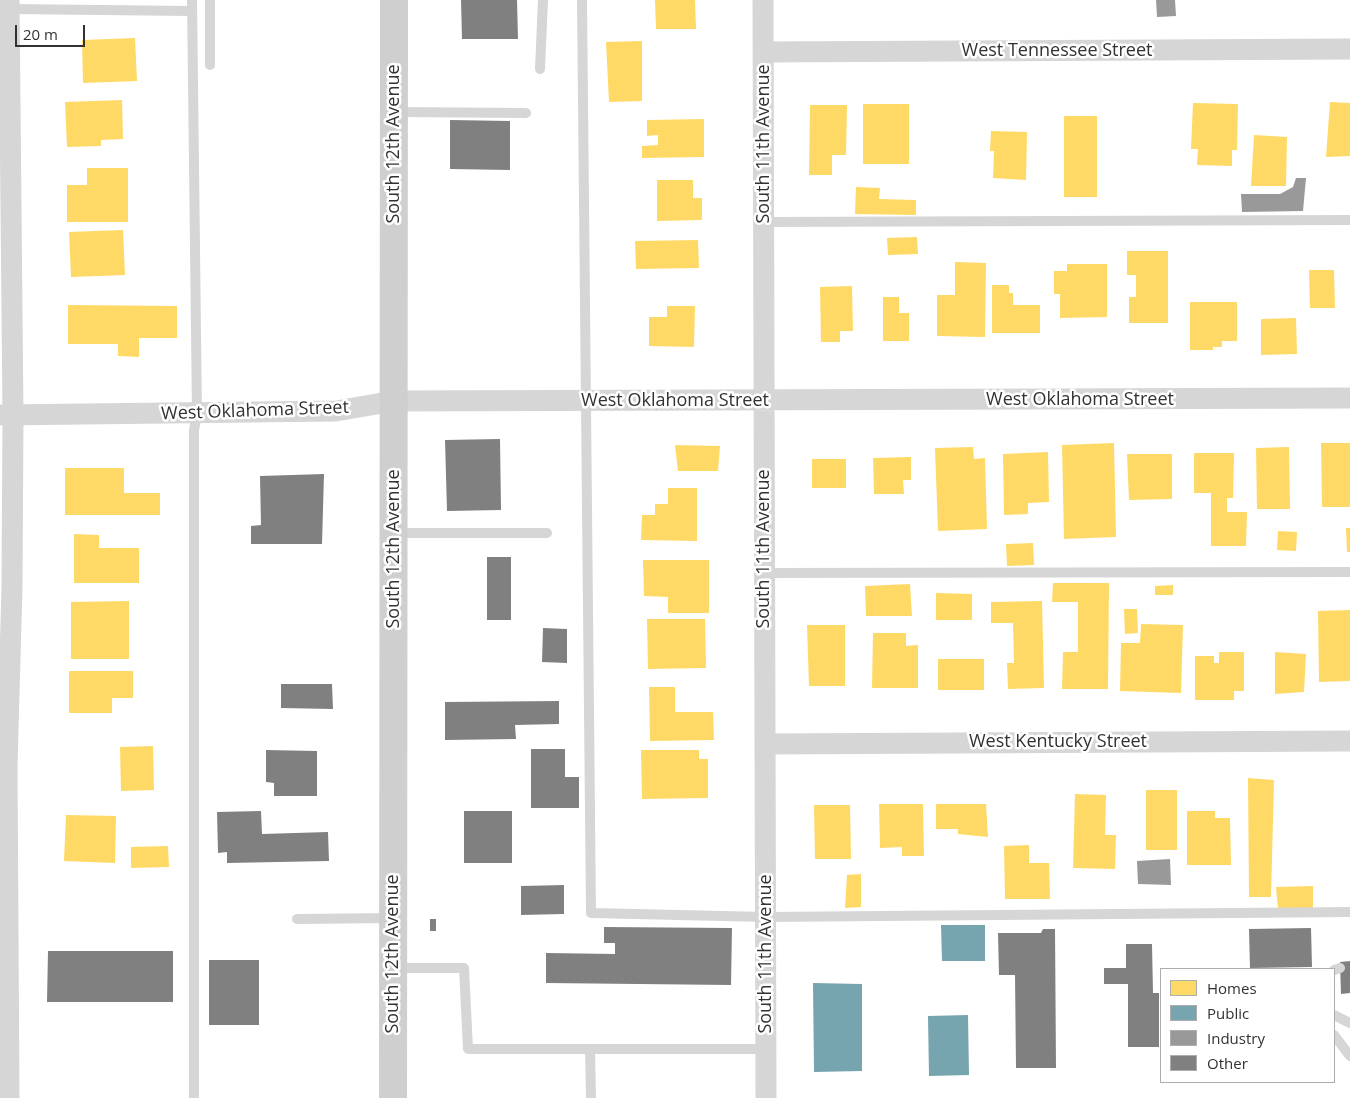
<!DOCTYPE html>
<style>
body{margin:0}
#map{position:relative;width:1350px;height:1098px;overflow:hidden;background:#fff;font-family:"Open Sans",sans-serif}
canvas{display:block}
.legend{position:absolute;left:1160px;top:968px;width:175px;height:115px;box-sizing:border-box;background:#fff;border:1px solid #adadad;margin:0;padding:6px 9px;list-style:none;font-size:15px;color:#323232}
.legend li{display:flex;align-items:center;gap:10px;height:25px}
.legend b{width:25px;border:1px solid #adadad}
.scale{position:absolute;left:15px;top:25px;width:70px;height:22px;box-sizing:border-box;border:2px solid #323232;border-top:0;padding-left:6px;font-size:15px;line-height:18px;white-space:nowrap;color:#323232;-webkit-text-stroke:4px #fff;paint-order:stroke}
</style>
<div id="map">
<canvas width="1350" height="1098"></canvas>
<ul class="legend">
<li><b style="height:14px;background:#ffd966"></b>Homes</li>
<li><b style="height:14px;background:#76a5af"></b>Public</li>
<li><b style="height:14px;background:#999"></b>Industry</li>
<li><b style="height:14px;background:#808080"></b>Other</li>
</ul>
<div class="scale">20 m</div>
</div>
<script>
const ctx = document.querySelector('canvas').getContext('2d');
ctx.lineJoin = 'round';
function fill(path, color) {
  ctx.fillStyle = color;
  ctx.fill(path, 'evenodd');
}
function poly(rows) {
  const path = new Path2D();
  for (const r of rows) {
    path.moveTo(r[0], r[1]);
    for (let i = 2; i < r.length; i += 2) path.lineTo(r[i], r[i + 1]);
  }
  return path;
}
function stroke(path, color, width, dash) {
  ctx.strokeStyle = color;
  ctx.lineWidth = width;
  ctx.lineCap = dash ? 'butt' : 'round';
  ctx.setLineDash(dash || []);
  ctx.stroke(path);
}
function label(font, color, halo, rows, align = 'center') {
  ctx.font = font + ' "Open Sans",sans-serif';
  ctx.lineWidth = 5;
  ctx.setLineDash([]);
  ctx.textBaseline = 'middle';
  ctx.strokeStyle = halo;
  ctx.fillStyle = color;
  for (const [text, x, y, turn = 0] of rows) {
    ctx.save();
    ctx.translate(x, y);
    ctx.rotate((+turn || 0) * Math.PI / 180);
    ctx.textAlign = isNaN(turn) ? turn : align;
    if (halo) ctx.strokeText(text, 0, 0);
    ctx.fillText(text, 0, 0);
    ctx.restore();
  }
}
fill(poly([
 [655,0,695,0,696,29,656,29],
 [135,38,137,81,83,83,82,40],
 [642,41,642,101,609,102,606,42],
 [122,100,123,139,101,140,101,146,67,147,65,102],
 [1330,102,1350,103,1350,156,1326,157],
 [1193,103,1238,104,1237,150,1232,150,1232,166,1197,165,1198,149,1191,149],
 [863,104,909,104,909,164,863,164],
 [810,105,847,105,846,155,832,155,832,175,809,175],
 [1064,116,1097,116,1097,197,1064,197],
 [704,119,704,157,642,158,642,146,658,145,658,135,647,136,647,120],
 [991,131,1027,132,1026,180,993,178,994,151,990,151],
 [1254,135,1287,137,1286,186,1251,186],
 [87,168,128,168,128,222,67,222,67,185,87,185],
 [657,180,693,180,693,198,702,198,702,220,657,221],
 [856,187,880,188,879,199,916,200,916,215,855,214],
 [123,230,125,275,71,277,69,232],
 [917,237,918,254,888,255,887,238],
 [698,240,699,268,636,269,635,241],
 [1127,251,1168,251,1168,323,1129,323,1129,297,1136,297,1136,275,1127,275],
 [955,262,986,263,985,337,937,336,937,295,955,295],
 [1067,264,1107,264,1107,317,1060,318,1060,294,1054,294,1054,271,1067,271],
 [1309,270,1334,270,1335,308,1310,308],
 [992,285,1009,285,1009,293,1013,293,1013,305,1040,305,1040,333,992,333],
 [852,286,853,331,840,331,840,342,821,342,820,287],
 [883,297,899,297,899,313,909,313,909,341,883,341],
 [1190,302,1237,302,1237,341,1222,341,1222,347,1213,347,1213,350,1190,350],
 [68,305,177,306,177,338,139,338,139,357,118,356,118,344,68,344],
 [667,306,695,306,694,347,649,346,649,317,667,317],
 [1296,318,1297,354,1261,355,1261,319],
 [1114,443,1116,537,1064,539,1062,445],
 [1321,443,1350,443,1350,507,1322,507],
 [675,445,720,446,718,471,678,471],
 [973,447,974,459,985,458,987,529,938,531,935,448],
 [1289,447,1290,509,1257,509,1256,448],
 [1048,452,1049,502,1028,503,1028,514,1004,515,1003,454],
 [1194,453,1234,453,1233,498,1227,498,1227,512,1247,512,1246,546,1211,546,1211,493,1194,493],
 [1127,454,1172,454,1172,499,1129,500],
 [911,457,911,480,903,480,904,494,874,494,873,458],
 [812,459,846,459,846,488,812,488],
 [65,468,124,468,124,493,160,493,160,515,65,515],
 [668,488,697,488,697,541,641,540,642,515,655,515,655,504,668,504],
 [1346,528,1350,528,1350,552,1347,552],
 [1278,531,1297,532,1296,551,1277,550],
 [74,534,99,535,99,548,139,548,139,583,74,583],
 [1033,543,1034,565,1007,566,1006,544],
 [643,560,709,560,709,613,668,613,668,597,644,596],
 [1053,583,1109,583,1108,689,1062,689,1063,652,1078,652,1078,602,1052,602],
 [910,584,912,616,866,616,865,586],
 [1173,585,1173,595,1155,595,1155,586],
 [936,593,972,594,972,620,936,620],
 [129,601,129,659,71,659,71,602],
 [1042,601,1044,688,1008,689,1007,663,1014,663,1013,623,991,623,991,602],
 [1124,609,1137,609,1138,633,1125,634],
 [1350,610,1350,681,1319,682,1318,611],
 [647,619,705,619,706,668,648,669],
 [1141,624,1183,625,1181,693,1120,691,1121,643,1140,643],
 [807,625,845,625,845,686,809,686],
 [873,633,906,633,906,646,918,645,918,688,872,688],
 [1219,652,1244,652,1244,691,1234,691,1234,700,1195,700,1195,656,1214,656,1214,663,1219,663],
 [1275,652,1306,654,1304,692,1275,694],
 [938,659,984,659,984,690,938,690],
 [69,671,133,671,133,698,112,698,112,713,69,713],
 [649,687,675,687,675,712,713,712,714,740,650,741],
 [153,746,154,790,121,791,120,747],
 [641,750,699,750,699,759,708,759,708,798,642,799],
 [1248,778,1274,780,1271,897,1249,897],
 [1146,790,1177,790,1177,850,1146,850],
 [1075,794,1106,795,1105,835,1116,835,1115,869,1073,868],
 [879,804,923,804,924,856,902,856,902,847,880,848],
 [936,804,986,804,988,837,958,834,958,829,936,829],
 [814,805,850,805,851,859,815,859],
 [1187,811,1215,811,1215,818,1230,818,1231,865,1187,865],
 [66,815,116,816,115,863,64,861],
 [1029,845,1029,863,1049,863,1050,899,1005,899,1004,846],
 [168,846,169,867,131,868,131,847],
 [861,874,861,907,845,908,847,875],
 [1313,886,1313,908,1278,910,1276,887]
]), '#ffd966');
fill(poly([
 [941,925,985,925,985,961,942,961],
 [813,983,862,984,862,1071,814,1072],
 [968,1015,969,1075,929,1076,928,1016]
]), '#76a5af');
fill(poly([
 [1156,0,1175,0,1176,16,1157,17],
 [1296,178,1306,178,1303,211,1242,212,1241,194,1280,194,1293,187],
 [1170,859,1171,885,1138,884,1137,861]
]), '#999');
fill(poly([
 [461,0,517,0,518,39,462,39],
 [450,120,510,121,510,170,450,169],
 [500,439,501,510,447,511,445,440],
 [324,474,322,544,251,544,251,526,261,525,260,476],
 [487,557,511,557,511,620,487,620],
 [543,628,567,629,567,663,542,662],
 [281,684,332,684,333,709,281,708],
 [559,701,559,724,515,725,516,739,445,740,445,702],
 [531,749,565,749,565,777,579,777,579,808,531,808],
 [266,750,317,751,317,796,274,796,274,783,266,782],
 [261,811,262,834,328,832,329,861,227,863,227,852,218,853,217,812],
 [464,811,512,811,512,863,464,863],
 [564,885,564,914,521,915,521,886],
 [430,919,436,919,436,931,430,931],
 [604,927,732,928,731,985,546,983,546,953,615,954,615,943,604,943],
 [1311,928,1312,967,1250,968,1249,929],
 [1043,929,1055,929,1056,1068,1016,1068,1015,975,999,975,998,933,1041,933],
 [1126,944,1152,944,1153,993,1159,993,1159,1047,1128,1047,1128,984,1104,984,1104,968,1126,968],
 [48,951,173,951,173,1002,47,1002],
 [209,960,259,960,259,1025,209,1025],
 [1350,961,1350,993,1341,994,1340,962]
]), '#808080');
stroke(poly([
 [192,0,197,414,194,430,194,1098],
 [210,0,210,65],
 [582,0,591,913,766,917,1350,912],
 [9,9,192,11],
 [540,69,543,0],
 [395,112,526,113],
 [764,222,1350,220],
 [395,533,547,533],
 [764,573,1350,572],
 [297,919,393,918],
 [395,968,464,968,468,1049,766,1049],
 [1334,970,1340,968],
 [1334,1015,1350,1023],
 [1334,1035,1350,1056],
 [590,1049,591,1098]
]), '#d6d6d6', 10);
stroke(poly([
 [9,0,13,415,12,587,7,766,9,1098],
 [763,0,766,1098],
 [764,52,1350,49],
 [0,415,336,411,394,401,1350,398],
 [765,744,1350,741]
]), '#d6d6d6', 21);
stroke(poly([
 [393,1098,394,0]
]), '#cfcfcf', 28);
label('18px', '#323232', '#fff', [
 ["West Tennessee Street",1057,51],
 ["South 12th Avenue",394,144,-90],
 ["South 11th Avenue",764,144,-90],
 ["West Oklahoma Street",1080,400],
 ["West Oklahoma Street",675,401],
 ["West Oklahoma Street",255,411,-2],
 ["South 12th Avenue",394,549,-90],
 ["South 11th Avenue",764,549,-90],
 ["West Kentucky Street",1058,742],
 ["South 12th Avenue",393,954,-90],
 ["South 11th Avenue",766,954,-90]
]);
</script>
